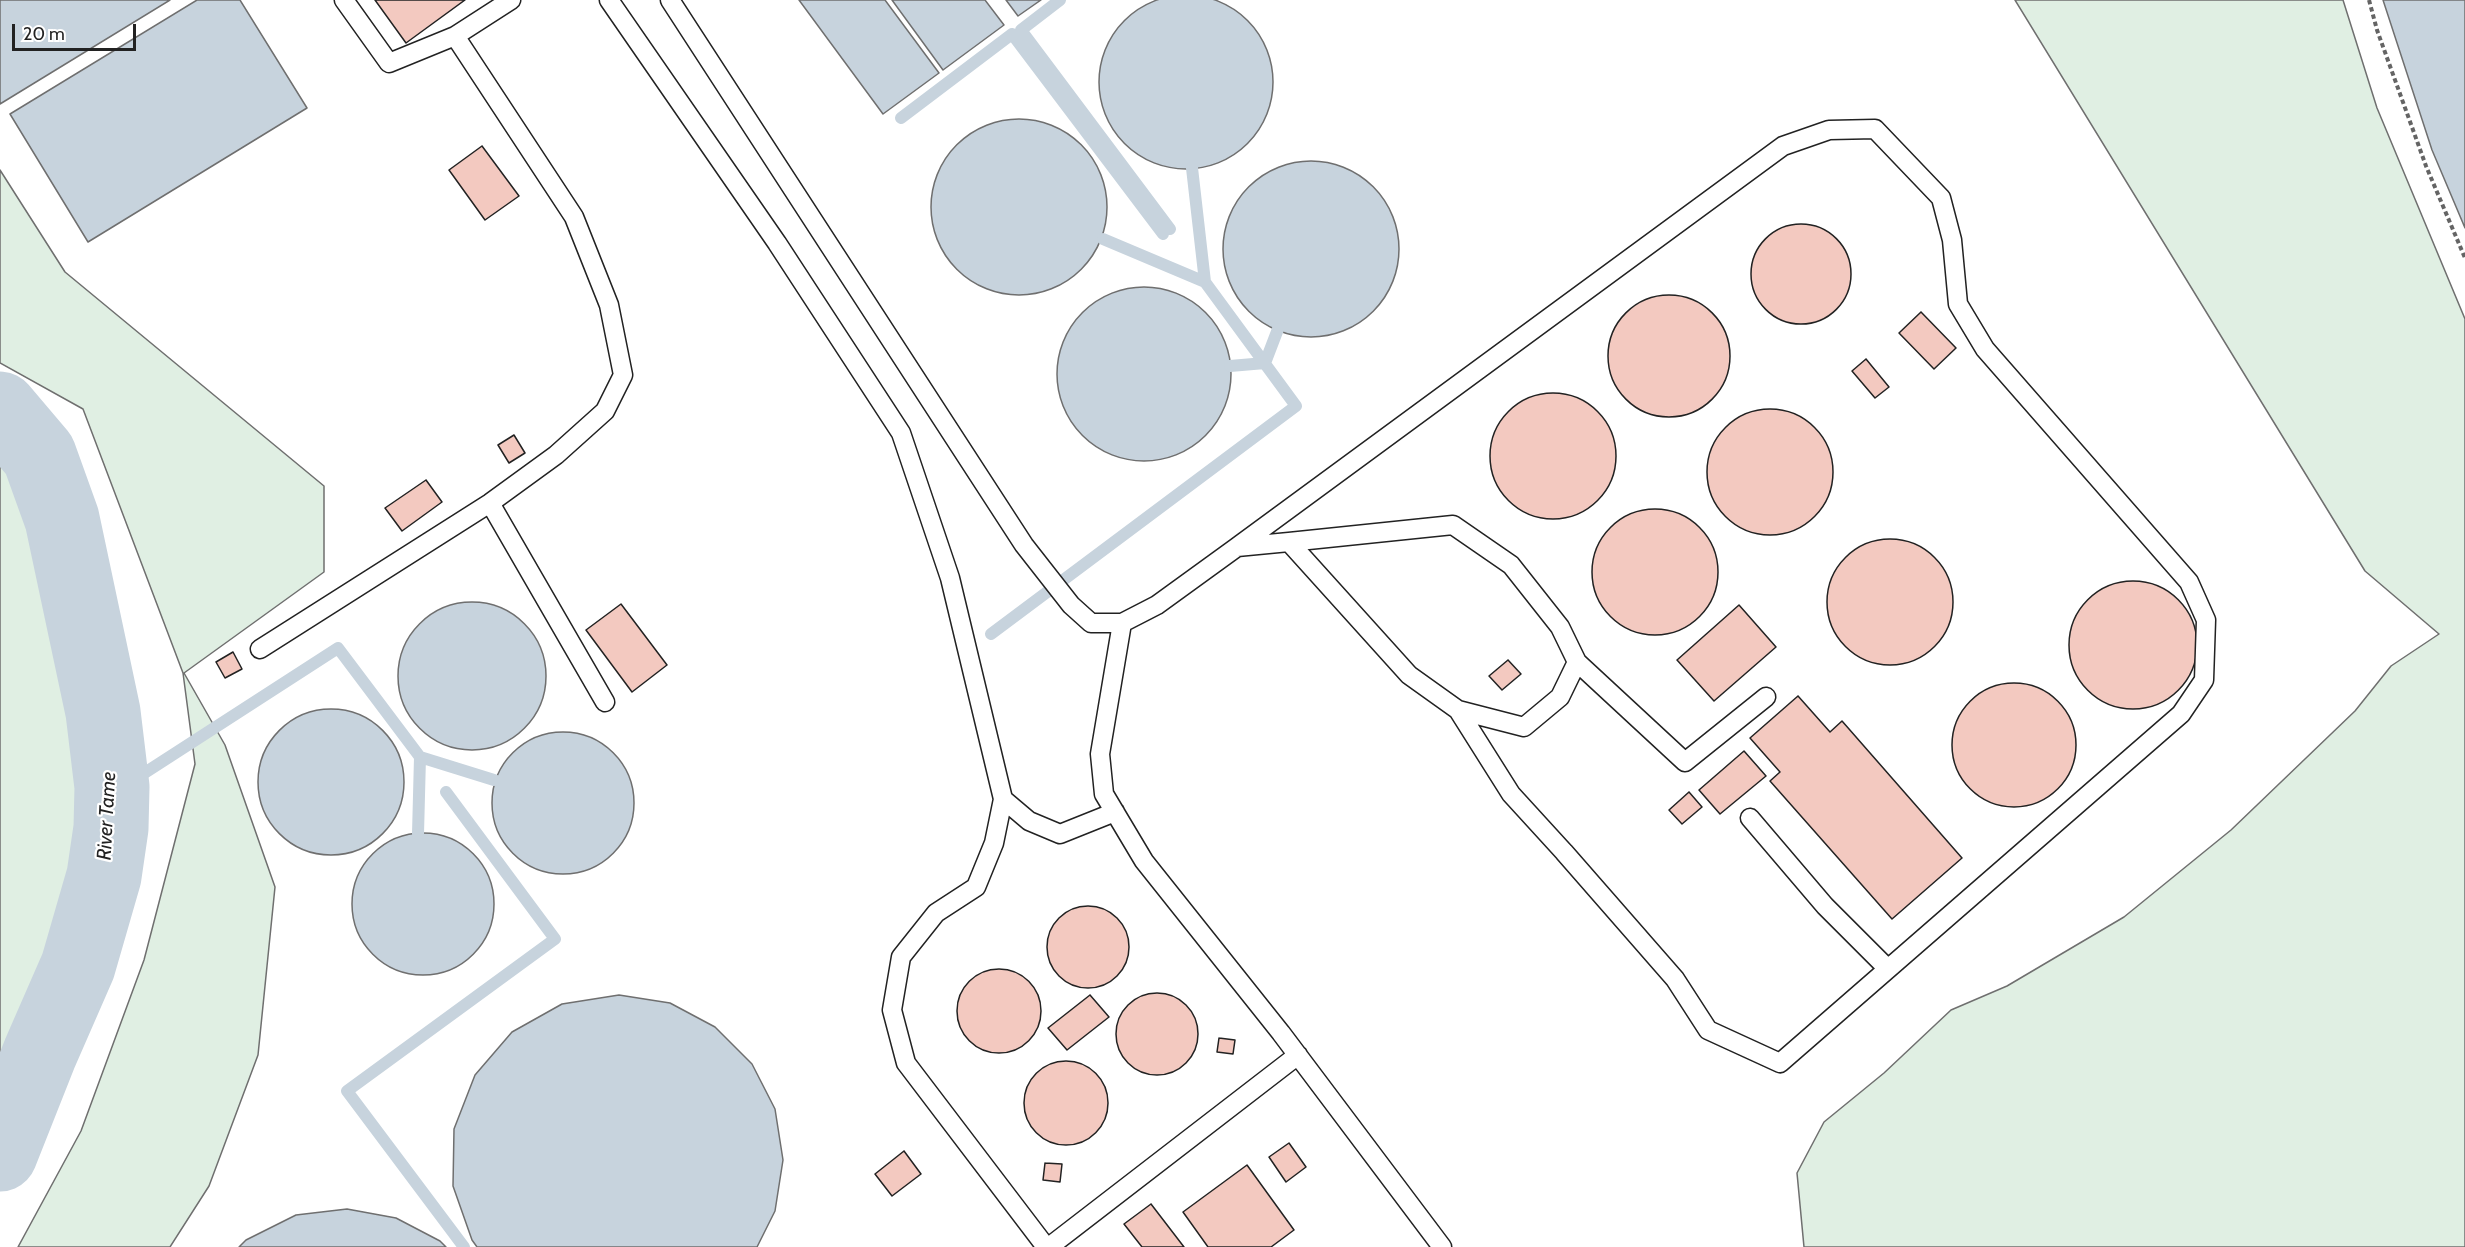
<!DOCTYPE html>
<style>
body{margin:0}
#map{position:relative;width:2465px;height:1247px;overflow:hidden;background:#fff;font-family:Cabin,sans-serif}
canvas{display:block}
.scale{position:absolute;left:12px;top:24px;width:124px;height:27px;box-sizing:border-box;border:3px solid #222;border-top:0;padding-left:8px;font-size:18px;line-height:21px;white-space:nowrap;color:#222;-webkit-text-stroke:4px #fff;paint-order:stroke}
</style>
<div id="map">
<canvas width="2465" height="1247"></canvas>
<div class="scale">20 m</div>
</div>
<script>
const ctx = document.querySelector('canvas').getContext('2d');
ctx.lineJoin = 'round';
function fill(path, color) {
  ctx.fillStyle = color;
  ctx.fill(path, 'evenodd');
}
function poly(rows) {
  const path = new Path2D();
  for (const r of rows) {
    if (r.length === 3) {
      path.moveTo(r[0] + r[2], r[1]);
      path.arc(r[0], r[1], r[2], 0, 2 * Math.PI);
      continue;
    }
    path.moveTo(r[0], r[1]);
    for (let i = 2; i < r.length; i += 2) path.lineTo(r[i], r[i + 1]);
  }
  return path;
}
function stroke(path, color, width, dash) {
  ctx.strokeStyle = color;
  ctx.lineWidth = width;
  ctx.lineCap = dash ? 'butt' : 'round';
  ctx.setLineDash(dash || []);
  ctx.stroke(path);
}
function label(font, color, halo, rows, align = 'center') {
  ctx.font = font + ' Cabin,sans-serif';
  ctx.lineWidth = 4.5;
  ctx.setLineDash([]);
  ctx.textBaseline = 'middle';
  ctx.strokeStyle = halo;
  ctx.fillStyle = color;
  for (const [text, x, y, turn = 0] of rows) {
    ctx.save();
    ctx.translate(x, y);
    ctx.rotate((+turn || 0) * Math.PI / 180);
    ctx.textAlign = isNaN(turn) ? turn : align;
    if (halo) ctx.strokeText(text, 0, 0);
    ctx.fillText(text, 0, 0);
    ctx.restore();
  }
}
const green = poly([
 [2015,0,2343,0,2377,108,2465,319,2465,1247,1804,1247,1797,1173,1824,1122,1884,1073,1951,1010,2007,986,2124,917,2231,830,2355,711,2391,666,2439,634,2365,571,2015,0],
 [0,170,65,272,324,486,324,572,184,673,225,745,275,887,258,1055,209,1186,170,1247,18,1247,81,1131,144,960,195,764,183,673,83,409,0,363,0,170],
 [0,409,39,455,62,519,103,712,112,787,111,828,104,876,78,966,40,1053,0,1154,0,409]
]);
fill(green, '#e0efe3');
stroke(green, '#6f6f6f', 1.5);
const water = poly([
 [1186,82,87],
 [0,0,170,0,0,104,0,0],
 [197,0,240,0,307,108,88,242,10,114,197,0],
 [799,0,885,0,939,73,883,114,799,0],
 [892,0,985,0,1004,25,943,70,892,0],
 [1006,0,1041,0,1018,16,1006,0],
 [2383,0,2465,0,2465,228,2432,150,2383,0],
 [1019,207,88],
 [1311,249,88],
 [1144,374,87],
 [472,676,74],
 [331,782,73],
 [563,803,71],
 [423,904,71],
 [619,995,670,1003,715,1027,752,1064,775,1109,783,1160,775,1211,757,1247,477,1247,472,1240,453,1186,454,1129,475,1075,512,1032,562,1004,619,995],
 [347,1209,396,1218,440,1241,446,1247,239,1247,246,1240,296,1215,347,1209]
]);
fill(water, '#c7d3dd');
stroke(water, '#6f6f6f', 1.5);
stroke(poly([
 [1060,0,1021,30,1170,229],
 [901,118,1012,34,1163,234],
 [1103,239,1205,282],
 [1230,366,1265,363,1278,329],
 [991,634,1296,406,1205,282,1192,168],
 [420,757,494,780],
 [446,792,555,939,347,1091,464,1247],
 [112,794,338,648,420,757,418,834]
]), '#c7d3dd', 12);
stroke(poly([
 [0,409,39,455,62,519,103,712,112,787,111,828,104,876,78,966,40,1053,0,1154]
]), '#c7d3dd', 75);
const building = poly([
 [375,0,465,0,406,43,375,0],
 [482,146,519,196,485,220,449,170,482,146],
 [1801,274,50],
 [1669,356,61],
 [1921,312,1956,348,1934,369,1899,333,1921,312],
 [1866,359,1889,387,1875,398,1852,371,1866,359],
 [1553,456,63],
 [1770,472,63],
 [514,435,525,453,509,463,498,445,514,435],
 [426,480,442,502,402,531,385,508,426,480],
 [1655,572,63],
 [1890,602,63],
 [2133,645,64],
 [621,604,667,665,632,692,586,630,621,604],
 [1739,605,1776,647,1714,701,1677,660,1739,605],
 [233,652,242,669,225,678,216,662,233,652],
 [1508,660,1521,674,1502,690,1489,676,1508,660],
 [2014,745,62],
 [1798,696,1830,732,1842,721,1962,858,1892,919,1770,781,1780,772,1750,738,1798,696],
 [1744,751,1766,776,1720,814,1699,790,1744,751],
 [1689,792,1702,807,1682,824,1669,810,1689,792],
 [1088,947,41],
 [999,1011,42],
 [1157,1034,41],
 [1090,995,1109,1017,1067,1050,1048,1028,1090,995],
 [1219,1038,1235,1040,1233,1054,1217,1052,1219,1038],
 [1066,1103,42],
 [1289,1143,1306,1167,1286,1182,1269,1157,1289,1143],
 [904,1151,921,1174,892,1196,875,1174,904,1151],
 [1045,1163,1062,1164,1060,1182,1043,1180,1045,1163],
 [1247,1165,1294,1230,1271,1247,1208,1247,1183,1212,1247,1165],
 [1151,1204,1184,1247,1142,1247,1124,1224,1151,1204]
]);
fill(building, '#f3c9c0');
stroke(building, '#222', 1.5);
const lane = poly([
 [344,0,389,63,455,36],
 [609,0,777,243,901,433,950,578,1003,799,994,843,976,887,936,913,901,957,892,1010,906,1063,1046,1247],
 [670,0,1024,545,1071,605,1091,623,1122,623,1157,605,1237,547,1289,542,1453,525,1511,565,1560,627,1577,662,1560,697,1524,727,1458,710,1409,675,1289,542],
 [490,503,605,702],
 [1237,547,1783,146,1829,130,1875,129,1941,198,1952,240,1958,304,1985,349,2189,582,2206,620,2204,680,2181,714,1888,969,1825,906,1750,818],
 [1122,623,1100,754,1104,794,1144,861,1281,1033,1442,1247],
 [260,649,490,503,556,455,605,411,623,375,609,305,574,217,455,36,511,0],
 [1577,662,1685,762,1766,697],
 [1458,710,1511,794,1564,852,1675,979,1708,1030,1780,1063,1888,969],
 [1003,799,1029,821,1060,834,1115,812],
 [1049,1247,1298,1055]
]);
stroke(lane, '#222', 21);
stroke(poly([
 [2369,0,2377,30,2426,166,2465,258]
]), '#646464', 4, [4.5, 3]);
stroke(lane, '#fff', 18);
label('italic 20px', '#222', '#fff', [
 ["River Tame",107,816,-87]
]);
</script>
